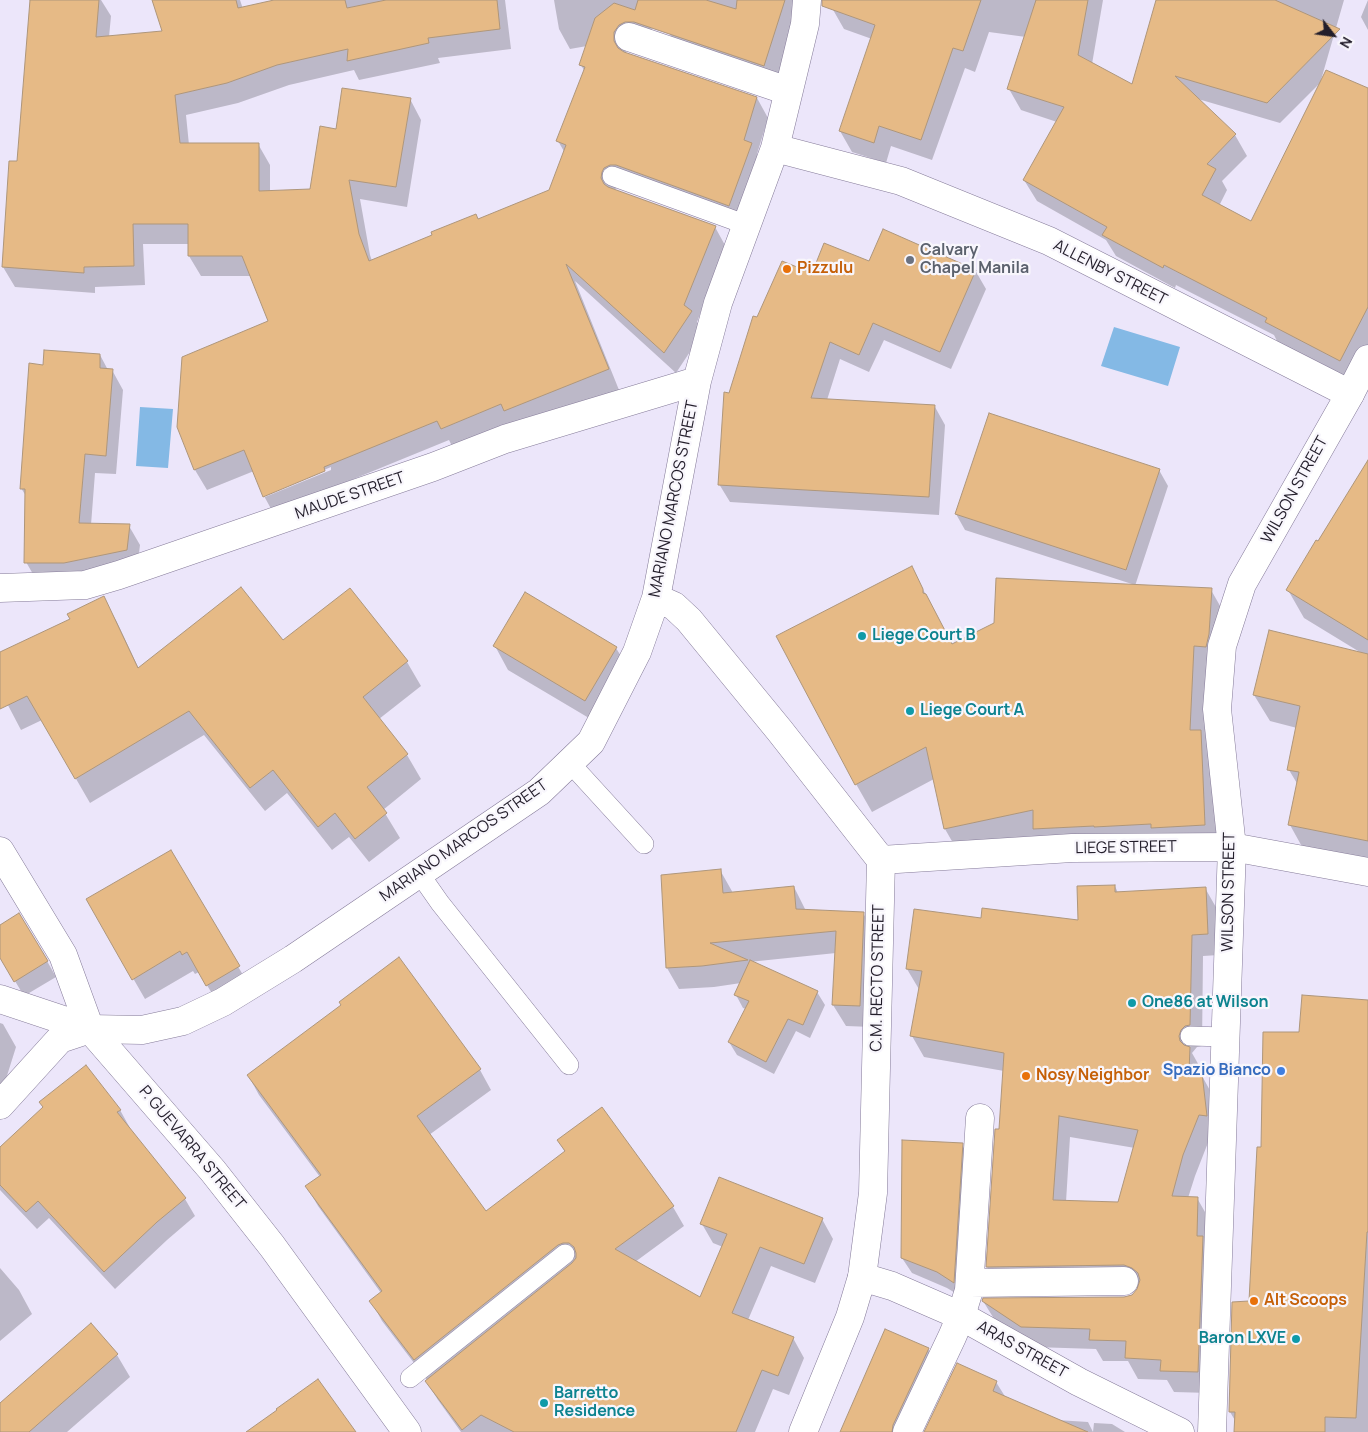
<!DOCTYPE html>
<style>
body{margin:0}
#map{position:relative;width:1368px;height:1432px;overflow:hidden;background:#ece6fa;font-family:Manrope,sans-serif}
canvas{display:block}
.north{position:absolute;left:1308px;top:10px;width:50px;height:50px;-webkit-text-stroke:4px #f8f6fc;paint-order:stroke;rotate:120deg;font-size:14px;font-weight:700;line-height:20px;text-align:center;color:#231e2b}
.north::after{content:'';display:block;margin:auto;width:18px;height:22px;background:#231e2b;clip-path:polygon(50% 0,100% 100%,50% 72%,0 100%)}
</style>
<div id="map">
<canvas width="1368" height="1432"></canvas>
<div class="north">N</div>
</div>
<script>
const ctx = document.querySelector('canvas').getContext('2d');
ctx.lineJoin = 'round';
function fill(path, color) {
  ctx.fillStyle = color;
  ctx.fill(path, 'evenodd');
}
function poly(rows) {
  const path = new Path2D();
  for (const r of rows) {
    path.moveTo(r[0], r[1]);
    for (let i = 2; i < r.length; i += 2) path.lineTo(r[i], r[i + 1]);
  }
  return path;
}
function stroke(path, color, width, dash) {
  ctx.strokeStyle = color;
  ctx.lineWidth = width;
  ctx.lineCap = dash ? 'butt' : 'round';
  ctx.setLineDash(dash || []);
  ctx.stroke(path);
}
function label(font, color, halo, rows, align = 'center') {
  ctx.font = font + ' Manrope,sans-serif';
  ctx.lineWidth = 4.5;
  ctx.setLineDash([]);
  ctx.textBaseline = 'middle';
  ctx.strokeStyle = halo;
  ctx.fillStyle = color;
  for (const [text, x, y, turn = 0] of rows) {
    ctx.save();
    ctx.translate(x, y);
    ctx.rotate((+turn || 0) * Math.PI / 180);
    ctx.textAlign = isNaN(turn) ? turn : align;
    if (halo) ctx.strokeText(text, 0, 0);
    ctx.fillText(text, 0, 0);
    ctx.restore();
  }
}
fill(poly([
 [1114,327,1180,347,1168,386,1101,366],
 [140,407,173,409,168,468,136,466]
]), '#84b9e5');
fill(poly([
 [31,0,101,0,111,16,109,37,164,32,160,0,240,0,243,9,280,0,505,0,511,49,438,58,440,63,359,80,354,70,289,85,238,103,186,115,189,145,258,144,270,165,270,192,311,190,337,130,410,99,421,120,407,207,360,199,370,255,372,261,478,220,550,191,565,153,558,141,585,72,581,65,587,46,570,49,559,29,554,0,646,0,655,45,630,46,625,53,757,98,768,118,757,154,763,165,740,226,621,185,614,190,715,227,726,247,697,322,703,332,676,373,575,281,619,390,516,431,453,448,449,440,334,487,275,516,264,496,254,471,207,490,195,470,178,426,269,322,251,276,201,276,189,256,189,244,143,244,145,285,95,287,95,293,15,287,3,267,10,162,18,163],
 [331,467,331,470,265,497,265,495],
 [672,0,803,0,775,86,681,54,669,33],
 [834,0,1103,0,1092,64,1133,86,1157,0,1344,0,1321,80,1368,89,1368,350,1352,381,1278,343,1274,335,1176,285,1175,288,1116,256,1106,240,1037,201,1024,180,1057,122,1021,110,1009,89,1026,37,989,32,975,72,965,68,932,160,891,146,886,163,852,152,840,131,872,39,844,29,832,8],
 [1321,82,1251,223,1219,206,1227,190,1222,181,1247,156,1235,135,1198,99,1280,123],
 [1368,0,1368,30,1361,17],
 [870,263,975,270,986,289,951,369,884,340,869,372,840,359,827,400,935,407,945,425,939,515,730,502,719,484,729,394,758,319,813,275],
 [100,355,108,370,112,370,123,390,116,474,95,473,91,525,129,526,140,545,137,569,37,581,26,562,26,496,21,488,44,366],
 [1368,461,1368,865,1305,852,1290,825,1298,785,1289,770,1297,728,1270,721,1254,695,1363,654,1304,618,1288,590],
 [1159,470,1168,486,1135,586,1211,590,1227,618,1209,674,1206,742,1216,759,1220,853,961,857,945,829,934,779,872,812,856,784,911,567,953,645,1135,585,965,530,956,514],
 [103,598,117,622,139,669,283,642,407,662,421,686,379,719,407,755,421,779,383,810,400,838,369,862,349,837,332,850,287,793,265,811,204,735,90,803,42,720,21,730,0,690,0,654,71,620],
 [495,646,616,648,630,671,599,724,508,670],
 [171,852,250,987,219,1005,199,972,195,974,193,971,145,999,88,900],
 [720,870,733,893,794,887,806,911,863,913,876,935,872,1027,846,1026,833,1005,836,953,749,962,817,992,825,1005,810,1038,796,1031,774,1074,737,1055,729,1042,746,1009,743,1008,736,995,741,983,714,987,679,989,667,968],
 [1115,886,1118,893,1205,888,1217,909,1219,955,1203,956,1202,1046,1197,1047,1192,1053,1201,1069,1201,1074,1213,1096,1211,1135,1195,1176,1188,1198,1197,1198,1209,1219,1210,1393,1174,1392,1167,1380,1138,1379,1128,1361,1103,1361,1096,1349,1034,1347,996,1322,983,1301,1124,1298,1132,1296,1139,1287,999,1288,987,1267,1000,1130,1004,1071,924,1057,912,1036,920,991,907,969,982,919,1079,922],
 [1070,1137,1135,1148,1119,1203,1066,1202],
 [0,926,47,961,56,977,24,996,0,956],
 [399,959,480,1070,491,1090,429,1135,486,1212,565,1152,558,1140,601,1108,673,1207,684,1226,635,1262,701,1299,723,1247,713,1243,702,1224,822,1219,833,1239,815,1283,771,1266,748,1320,793,1338,804,1358,789,1395,773,1389,755,1432,461,1432,438,1400,426,1381,427,1380,382,1321,371,1301,381,1293,318,1206,307,1187,320,1177,259,1095,248,1075,342,1005],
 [1368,1001,1368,1432,1235,1432,1236,1422,1230,1412,1250,1302,1262,1148,1300,1033],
 [0,1023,3,1024,16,1047,0,1098],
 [120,1110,130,1128,129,1129,185,1199,195,1216,167,1240,115,1289,49,1218,37,1229,0,1190,0,1149],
 [962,1145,971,1160,962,1297,947,1288,912,1273,902,1258],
 [0,1268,19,1290,32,1314,0,1341],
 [886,1331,928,1349,939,1368,909,1432,841,1432],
 [117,1355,130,1377,67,1432,0,1432,0,1404],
 [996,1382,1006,1398,1057,1420,1088,1422,1093,1432,1094,1423,1112,1424,1125,1432,926,1432]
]), '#0003');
const building = poly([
 [30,0,99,0,96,37,162,31,152,0,236,0,238,8,274,0,345,0,347,8,386,0,497,0,500,29,428,38,429,43,347,61,348,49,277,65,227,83,175,95,180,143,259,143,259,191,310,189,320,126,336,129,342,88,411,98,396,187,349,180,359,234,369,261,432,235,431,232,476,214,478,219,549,190,566,145,556,141,585,67,579,65,595,18,614,3,635,10,638,0,706,0,736,9,737,0,785,0,764,66,634,22,625,22,619,25,614,32,614,41,618,48,624,52,757,97,744,140,752,143,729,206,616,165,610,165,604,168,602,172,601,178,604,184,608,187,716,226,684,305,692,311,664,353,566,264,609,369,504,411,501,404,441,429,437,421,324,467,325,471,263,497,244,450,194,470,177,427,182,357,268,321,242,256,188,256,188,224,133,224,134,266,84,267,84,273,2,267,9,161,17,161,30,0],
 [822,0,981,0,963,51,953,48,921,140,879,126,874,143,839,131,875,25,822,6,822,0],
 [1036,0,1088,0,1078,55,1132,84,1156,0,1275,0,1340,29,1267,103,1175,76,1236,134,1207,164,1216,169,1202,195,1251,221,1326,70,1368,88,1368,307,1340,361,1265,322,1267,318,1164,265,1163,268,1102,235,1107,227,1023,180,1064,107,1007,89,1036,0],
 [883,229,976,270,940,352,873,323,859,355,830,342,811,398,935,405,929,497,718,485,724,392,729,393,753,316,757,317,782,261,812,273,824,243,869,261,883,229],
 [44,350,100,354,100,368,113,369,106,456,85,454,79,523,130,524,127,550,64,563,24,563,25,489,20,489,29,363,43,365,44,350],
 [989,413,1160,469,1126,570,955,514,989,413],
 [1368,460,1368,640,1286,590,1316,540,1318,541,1368,460],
 [912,566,923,589,923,593,926,594,952,644,994,623,996,578,1212,588,1209,634,1206,647,1194,646,1190,730,1201,730,1205,825,1151,828,1151,824,1094,827,1094,826,1033,829,1033,810,944,829,926,747,855,785,776,636,912,566],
 [241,587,283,640,350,588,408,661,363,697,408,754,367,787,387,813,355,839,335,813,318,827,273,770,250,788,189,711,75,779,27,696,0,709,0,652,70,619,67,614,104,596,138,668,241,587],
 [525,592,617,647,585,701,493,646,525,592],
 [1269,630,1368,654,1368,841,1288,825,1299,772,1287,770,1300,706,1253,695,1269,630],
 [171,850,240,966,206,986,187,952,182,955,180,951,132,980,86,899,171,850],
 [721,869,723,893,794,886,796,909,864,912,860,1006,832,1005,836,931,710,943,748,960,702,966,666,968,661,875,721,869],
 [1115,885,1115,892,1206,887,1208,934,1192,935,1190,1025,1185,1026,1181,1030,1179,1036,1180,1041,1184,1045,1190,1047,1189,1072,1202,1073,1207,1116,1199,1115,1183,1155,1172,1196,1198,1197,1197,1236,1203,1236,1198,1372,1160,1371,1161,1360,1125,1358,1126,1341,1089,1340,1090,1329,1021,1327,982,1301,983,1298,1124,1297,1132,1295,1137,1289,1140,1280,1138,1273,1132,1268,1124,1265,986,1267,995,1129,999,1129,1004,1053,910,1036,922,971,906,969,914,909,981,918,982,908,1078,920,1077,886,1115,885],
 [1059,1116,1138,1130,1118,1202,1053,1200,1059,1116],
 [19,913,48,961,14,982,0,958,0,925,19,913],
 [399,957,481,1069,417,1116,486,1211,565,1151,557,1140,602,1107,674,1206,615,1249,700,1297,727,1234,700,1224,719,1177,823,1218,804,1264,760,1247,732,1313,794,1337,778,1376,762,1370,736,1432,514,1432,481,1415,462,1430,425,1381,572,1263,576,1258,576,1253,574,1247,569,1243,563,1243,558,1245,414,1360,369,1301,382,1291,305,1186,321,1175,247,1075,341,1005,339,1002,399,957],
 [750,960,818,991,803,1025,788,1019,766,1062,728,1042,749,1001,734,995,750,960],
 [1302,995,1368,1000,1368,1232,1367,1232,1356,1418,1325,1417,1325,1432,1234,1432,1235,1412,1229,1412,1232,1302,1249,1301,1257,1147,1261,1147,1263,1032,1299,1032,1302,995],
 [86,1065,121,1110,117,1112,186,1198,157,1222,104,1272,38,1201,26,1212,0,1185,0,1147,43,1107,39,1102,86,1065],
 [902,1140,963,1143,954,1283,937,1272,901,1258,902,1140],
 [91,1323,118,1354,29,1432,0,1432,0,1403,91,1323],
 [885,1329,929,1348,893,1425,892,1432,840,1432,885,1329],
 [957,1363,997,1381,993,1391,1088,1432,924,1432,957,1363],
 [318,1379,356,1432,246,1432,277,1410,276,1409,318,1379]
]);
fill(building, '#e6ba86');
stroke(building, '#ae967b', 1);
const lane = poly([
 [612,176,747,225],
 [570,763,644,844],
 [419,873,440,903,569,1065],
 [1190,1036,1225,1037],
 [410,1378,565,1254]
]);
const street = poly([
 [629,37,788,91],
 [775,148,901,181,1049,241,1350,394],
 [0,588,85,585,119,575,433,467,505,439,697,381],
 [656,598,674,606,689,620,780,731,881,860,873,1193,862,1277],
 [881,860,1072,848,1232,847,1368,872],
 [90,1029,142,1030,183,1021,223,1002,293,959,539,792,591,742,637,652,656,598,697,381,718,303,775,148,805,24,807,0],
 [970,1283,1124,1281],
 [907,1432,952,1337,961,1316,969,1290,980,1118]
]);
const secondary = poly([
 [0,851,63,955,90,1029,213,1171,272,1246,407,1432],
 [0,999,90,1029],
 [0,1105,60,1039,90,1029],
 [803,1432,850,1317,862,1277,892,1286,961,1316,1079,1382,1180,1432],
 [1212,1432,1232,847,1217,709,1222,646,1242,584,1350,394,1368,359]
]);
stroke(lane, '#857b99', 20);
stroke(street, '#857b99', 29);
stroke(secondary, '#857b99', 29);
stroke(lane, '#fff', 19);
stroke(street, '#fff', 28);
stroke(secondary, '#fff', 28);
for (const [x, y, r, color] of [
 [910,260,5,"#6b7280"],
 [787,269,5,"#e8710a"],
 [862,636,5,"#0f9aa8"],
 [910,711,5,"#0f9aa8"],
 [1132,1003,5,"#0f9aa8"],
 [1281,1071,5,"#3f7fe0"],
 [1026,1076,5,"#e8710a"],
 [1254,1301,5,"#e8710a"],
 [1296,1339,5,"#0f9aa8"],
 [544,1403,5,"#0f9aa8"]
]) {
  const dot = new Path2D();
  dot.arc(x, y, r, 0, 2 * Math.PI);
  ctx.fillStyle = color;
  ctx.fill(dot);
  stroke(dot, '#f8f6fc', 2);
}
label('bold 16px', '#5b616d', '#f8f6fc', [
 ["Calvary",920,251],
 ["Chapel Manila",920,269]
], 'left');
label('bold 16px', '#c56008', '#f8f6fc', [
 ["Pizzulu",797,269],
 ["Nosy Neighbor",1036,1076],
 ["Alt Scoops",1264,1301]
], 'left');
label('16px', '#231e2b', '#f8f6fc', [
 ["ALLENBY STREET",1110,273,27],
 ["WILSON STREET",1295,490,-61],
 ["MAUDE STREET",350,496,-19],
 ["MARIANO MARCOS STREET",674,499,-79],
 ["MARIANO MARCOS STREET",464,841,-35],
 ["LIEGE STREET",1126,848,-1],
 ["WILSON STREET",1229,892,-89],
 ["C.M. RECTO STREET",878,978,-89],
 ["P. GUEVARRA STREET",192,1148,50],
 ["ARAS STREET",1022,1350,29]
]);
label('bold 16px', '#0d838f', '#f8f6fc', [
 ["Liege Court B",872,636],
 ["Liege Court A",920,711],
 ["One86 at Wilson",1142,1003],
 ["Baron LXVE",1286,1339,"right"],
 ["Barretto",554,1394],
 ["Residence",554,1412]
], 'left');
label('bold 16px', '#366cbe', '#f8f6fc', [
 ["Spazio Bianco",1271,1071]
], 'right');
</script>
